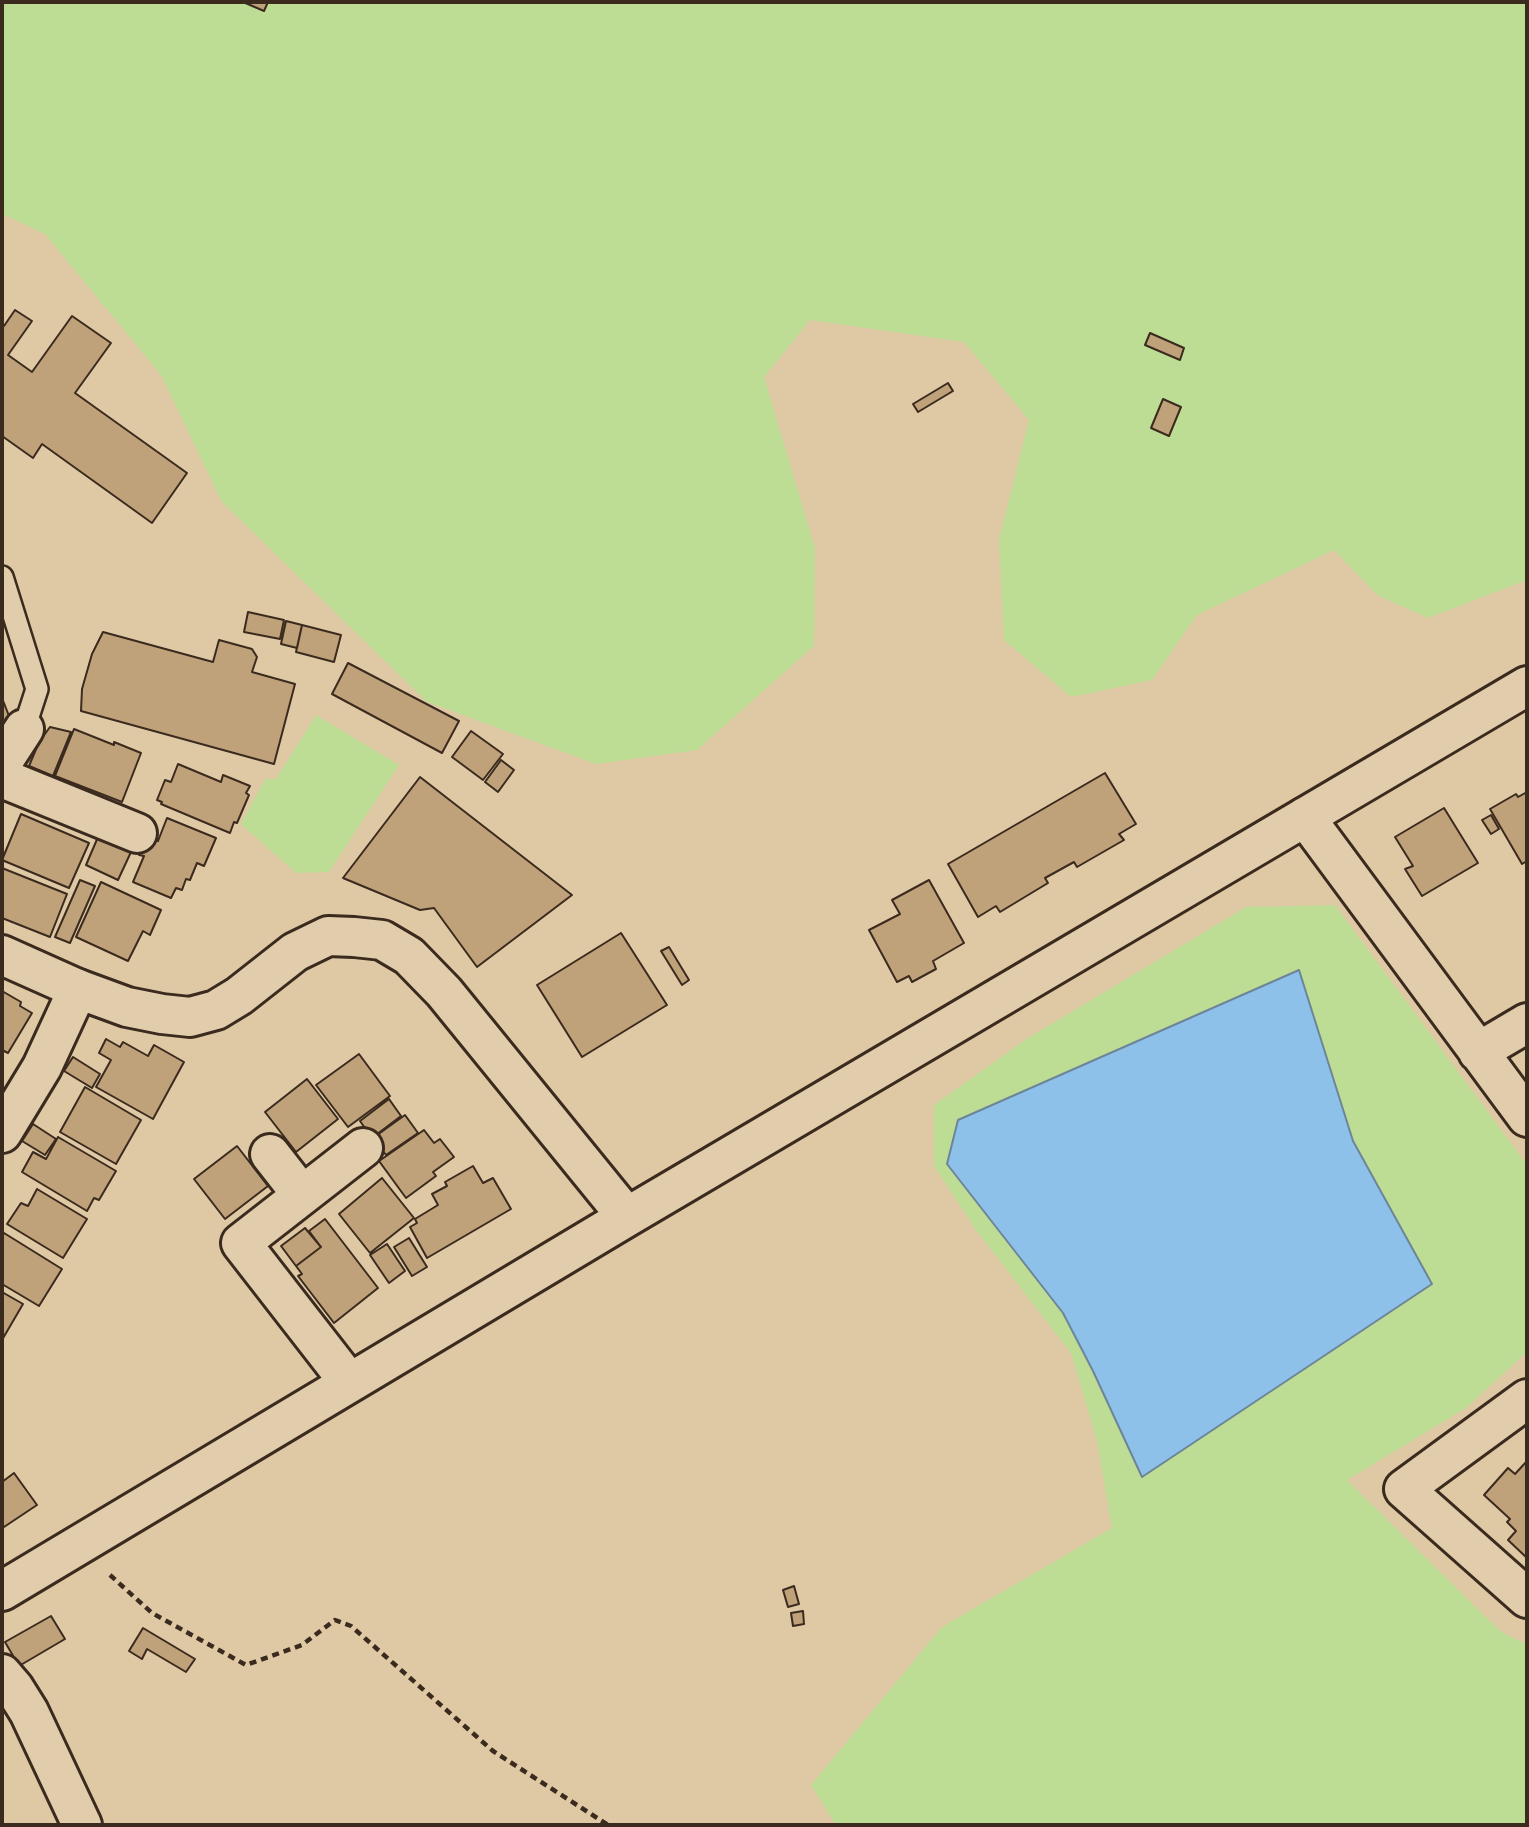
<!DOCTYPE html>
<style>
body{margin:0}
#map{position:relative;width:1529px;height:1827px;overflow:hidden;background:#dfc9a5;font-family:"Patrick Hand",sans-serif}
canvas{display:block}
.frame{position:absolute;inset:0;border:4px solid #3b2a1e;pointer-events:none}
</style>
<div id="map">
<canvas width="1529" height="1827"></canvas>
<div class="frame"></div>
</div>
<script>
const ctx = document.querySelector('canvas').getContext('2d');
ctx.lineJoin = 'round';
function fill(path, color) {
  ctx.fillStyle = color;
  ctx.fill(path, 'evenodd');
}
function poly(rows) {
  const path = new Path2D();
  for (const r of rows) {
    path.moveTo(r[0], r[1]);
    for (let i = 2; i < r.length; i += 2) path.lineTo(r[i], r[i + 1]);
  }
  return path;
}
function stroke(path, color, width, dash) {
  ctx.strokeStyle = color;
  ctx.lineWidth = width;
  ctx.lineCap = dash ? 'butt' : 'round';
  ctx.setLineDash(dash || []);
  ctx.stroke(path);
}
fill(poly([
 [2,2,1527,2,1527,580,1428,618,1377,595,1334,550,1197,615,1152,680,1071,697,1004,640,999,540,1029,420,964,342,810,320,764,377,815,548,814,646,697,750,596,764,427,702,222,502,161,375,45,234,2,214],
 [316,715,399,765,329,872,296,873,241,824,265,779,276,779],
 [1335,905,1527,1165,1527,1352,1466,1408,1347,1480,1500,1631,1527,1645,1527,1825,836,1825,811,1785,942,1627,1112,1528,1097,1441,1071,1353,976,1230,934,1166,934,1105,1028,1038,1246,907]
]), '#bddd95');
const water = poly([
 [1299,970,1353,1141,1432,1284,1142,1477,1093,1371,1063,1313,947,1164,958,1120,1299,970]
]);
fill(water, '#8ec1ea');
stroke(water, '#6d8598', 2);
const building = poly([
 [243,2,268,2,264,11,243,2],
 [15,310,32,321,8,355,32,372,72,316,111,343,75,393,187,473,152,523,42,444,33,458,2,436,2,324,4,326,15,310],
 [1150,333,1184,348,1180,360,1145,345,1150,333],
 [948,383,953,391,918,412,913,404,948,383],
 [1163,399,1181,407,1169,436,1151,428,1163,399],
 [248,612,284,620,280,639,244,632,248,612],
 [286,621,302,625,297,648,281,644,286,621],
 [302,625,341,635,334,662,296,652,302,625],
 [103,632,213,662,219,640,252,649,257,657,252,672,295,684,274,764,81,711,82,689,92,654,103,632],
 [348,663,459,721,442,753,332,694,348,663],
 [2,698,9,716,2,727,2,698],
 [50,727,71,732,53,776,29,766,39,742,50,727],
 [74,729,114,745,114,742,141,753,122,802,55,776,74,729],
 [471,731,503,754,483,780,452,757,471,731],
 [501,760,514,770,498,792,485,782,501,760],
 [178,764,221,782,223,775,250,786,246,793,249,795,237,823,234,822,230,833,161,804,162,802,157,800,165,780,171,782,178,764],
 [1105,773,1136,824,1119,834,1124,840,1077,867,1074,862,1045,878,1048,883,1000,912,996,906,978,917,948,864,1105,773],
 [420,777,572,895,477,967,434,908,420,910,343,878,420,777],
 [1527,792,1527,861,1522,864,1490,809,1516,794,1518,797,1527,792],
 [1444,808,1478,863,1422,896,1405,869,1413,866,1395,837,1444,808],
 [21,814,89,843,69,888,2,860,21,814],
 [1491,815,1499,829,1491,834,1482,820,1491,815],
 [167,818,216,838,204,866,197,863,190,880,186,879,182,890,176,888,171,898,133,882,144,856,139,855,147,836,158,841,167,818],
 [98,837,131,852,118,880,86,865,98,837],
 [2,868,67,894,50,937,2,918,2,868],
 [80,880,95,886,70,943,55,937,80,880],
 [929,880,964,943,933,961,936,969,912,982,909,976,897,982,869,930,900,914,892,900,929,880],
 [101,882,161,910,150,935,143,931,128,961,76,937,101,882],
 [621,933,667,1005,582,1057,537,985,621,933],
 [669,947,689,980,682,985,661,951,669,947],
 [2,991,21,1002,20,1006,32,1013,8,1053,2,1050,2,991],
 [106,1039,120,1047,123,1042,148,1056,154,1045,184,1062,153,1119,96,1087,111,1060,99,1053,106,1039],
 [359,1054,390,1096,348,1127,316,1085,359,1054],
 [73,1057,100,1074,92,1088,64,1071,73,1057],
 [307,1079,338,1119,296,1152,265,1112,307,1079],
 [85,1087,141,1120,116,1164,60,1132,85,1087],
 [389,1099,401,1116,372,1138,360,1121,389,1099],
 [405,1115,418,1133,386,1155,373,1138,405,1115],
 [33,1124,56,1139,45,1155,22,1141,33,1124],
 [424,1130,434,1143,440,1139,454,1157,433,1172,436,1176,406,1198,379,1161,424,1130],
 [58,1137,116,1171,99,1200,94,1198,87,1211,22,1172,33,1152,46,1159,58,1137],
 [237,1146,268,1186,225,1219,194,1179,237,1146],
 [473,1166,483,1183,493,1178,511,1209,427,1258,410,1227,417,1223,415,1219,438,1205,432,1194,447,1186,445,1182,473,1166],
 [382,1178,414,1218,370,1253,339,1214,382,1178],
 [37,1189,87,1219,63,1258,7,1224,21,1203,28,1206,37,1189],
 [325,1219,378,1288,334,1323,298,1276,302,1274,296,1266,321,1247,309,1231,325,1219],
 [305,1228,321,1247,296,1266,281,1246,305,1228],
 [4,1233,62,1269,39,1306,2,1284,2,1237,4,1233],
 [409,1238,427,1267,412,1276,394,1247,409,1238],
 [387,1244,405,1271,389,1283,370,1255,387,1244],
 [2,1292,23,1304,2,1340,2,1292],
 [1527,1461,1527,1558,1508,1540,1516,1531,1507,1522,1510,1519,1484,1495,1508,1468,1515,1474,1527,1461],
 [14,1473,37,1505,4,1527,2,1524,2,1482,14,1473],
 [794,1586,799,1604,788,1607,783,1590,794,1586],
 [803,1611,804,1624,793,1626,791,1613,803,1611],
 [51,1616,65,1639,19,1666,5,1642,51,1616],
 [143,1628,195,1659,186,1672,147,1649,142,1659,129,1651,143,1628]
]);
fill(building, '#c0a27a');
stroke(building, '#3b2a1e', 2);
const lane = poly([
 [2,577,37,689,24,729]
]);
const street = poly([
 [2,763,24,729],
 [2,778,137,833],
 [1305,817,1527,1117],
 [1478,1052,1527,1023],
 [2,1133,42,1067,78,989],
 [270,1154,302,1195],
 [349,1382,241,1243,363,1148],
 [1527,1399,1404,1489,1527,1598],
 [2,1674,14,1688,29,1712,82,1825]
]);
const secondary = poly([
 [2,955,78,989,127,1007,162,1014,190,1017,216,1010,239,996,295,952,328,936,354,937,382,940,409,956,444,992,627,1217],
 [2,1591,627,1217,1527,686]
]);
stroke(lane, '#3b2a1e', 26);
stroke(street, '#3b2a1e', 44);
stroke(secondary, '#3b2a1e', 44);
stroke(poly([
 [110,1575,152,1613,246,1665,302,1645,335,1620,351,1626,493,1751,608,1825]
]), '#3b2a1e', 4.5, [7, 5]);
stroke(lane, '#e1cdab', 21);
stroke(street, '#e1cdab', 38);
stroke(secondary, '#e1cdab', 38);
</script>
